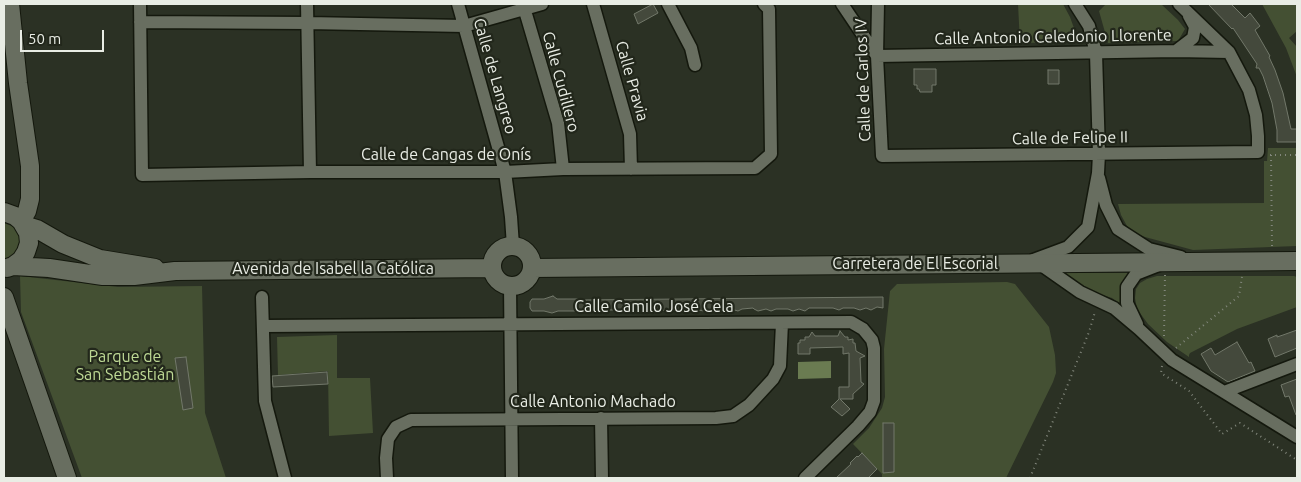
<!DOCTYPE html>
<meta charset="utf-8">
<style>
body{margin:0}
#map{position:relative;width:1301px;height:482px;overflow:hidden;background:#2b3124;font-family:Ubuntu,sans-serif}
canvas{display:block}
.frame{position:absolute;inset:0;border:5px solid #e9ede5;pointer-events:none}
.scale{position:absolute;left:20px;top:30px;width:84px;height:22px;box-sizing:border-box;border:2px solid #e9ede5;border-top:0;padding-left:6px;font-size:15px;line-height:18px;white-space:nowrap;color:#e9ede5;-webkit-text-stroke:4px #22271b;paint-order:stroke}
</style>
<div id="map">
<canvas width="1301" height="482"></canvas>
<div class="frame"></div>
<div class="scale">50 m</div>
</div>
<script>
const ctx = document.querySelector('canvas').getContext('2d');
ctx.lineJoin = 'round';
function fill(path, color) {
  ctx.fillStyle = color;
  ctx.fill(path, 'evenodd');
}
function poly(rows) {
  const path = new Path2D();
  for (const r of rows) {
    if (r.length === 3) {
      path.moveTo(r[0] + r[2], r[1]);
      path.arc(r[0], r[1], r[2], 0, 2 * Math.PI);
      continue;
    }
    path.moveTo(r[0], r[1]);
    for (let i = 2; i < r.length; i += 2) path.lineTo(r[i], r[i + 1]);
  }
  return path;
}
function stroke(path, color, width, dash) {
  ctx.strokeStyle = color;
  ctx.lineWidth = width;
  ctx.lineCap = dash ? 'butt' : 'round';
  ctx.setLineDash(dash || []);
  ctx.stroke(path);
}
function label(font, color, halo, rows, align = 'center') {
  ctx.font = font + ' Ubuntu,sans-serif';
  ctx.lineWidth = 4.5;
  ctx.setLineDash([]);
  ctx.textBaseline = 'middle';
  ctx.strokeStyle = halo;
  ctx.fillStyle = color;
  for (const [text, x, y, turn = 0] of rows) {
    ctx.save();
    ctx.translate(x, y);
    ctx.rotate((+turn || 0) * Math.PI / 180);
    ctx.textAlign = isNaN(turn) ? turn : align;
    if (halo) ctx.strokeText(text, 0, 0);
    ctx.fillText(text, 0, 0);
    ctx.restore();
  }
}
fill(poly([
 [1018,4,1063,4,1070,17,1079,42,1020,43],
 [1106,4,1161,4,1178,20,1185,29,1178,41,1108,43,1099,11],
 [1262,4,1297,4,1297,31,1289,38,1297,47,1297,77,1286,48],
 [1268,148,1297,148,1297,246,1193,250,1145,237,1135,233,1127,226,1121,215,1118,204,1264,203,1264,161,1267,161],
 [4,223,14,227,20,237,20,242,19,248,15,254,10,257,4,259],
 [1066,273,1129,273,1123,306,1112,298,1087,290,1066,275,1065,274],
 [20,276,118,287,202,286,205,413,226,478,82,478,21,312],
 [1157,276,1294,276,1297,277,1297,307,1237,329,1190,353,1189,355,1189,357,1167,342,1148,324,1137,309,1135,298,1136,289,1140,283,1147,279],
 [1007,282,1015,284,1049,327,1055,355,1056,373,1053,382,1006,478,882,478,882,474,853,444,869,428,882,408,885,397,884,349,890,291,897,284],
 [337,335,337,378,370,378,373,433,329,436,328,371,278,375,277,337]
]), '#445033');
fill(poly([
 [831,361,831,378,798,379,798,362]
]), '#6a7b51');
const building = poly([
 [653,4,658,13,638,24,634,14,653,4],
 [1208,4,1231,4,1245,18,1250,13,1260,26,1255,30,1270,56,1269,57,1275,70,1283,93,1291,129,1297,129,1297,142,1277,142,1277,130,1272,103,1263,76,1259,68,1256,68,1257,64,1233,28,1232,29,1208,4],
 [914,69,936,69,936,85,932,85,932,92,920,92,919,89,917,89,917,85,914,85,914,69],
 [1048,70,1059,70,1059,84,1048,84,1048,70],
 [553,296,557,299,580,299,579,300,883,297,883,308,877,307,871,310,866,308,860,310,854,308,843,308,839,310,833,308,809,308,805,311,799,309,793,311,788,309,776,309,771,311,766,309,758,311,754,309,753,308,742,309,738,311,731,309,724,311,719,309,710,309,704,311,698,310,692,312,686,309,676,309,672,311,664,310,658,312,653,310,653,309,642,310,637,312,631,310,597,310,592,312,585,311,558,311,552,313,544,311,532,311,530,308,530,302,532,299,544,299,553,296],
 [1297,330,1297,348,1275,357,1268,339,1277,335,1277,337,1283,335,1297,330],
 [840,331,845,337,848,337,848,340,853,339,853,343,855,343,856,351,865,356,860,358,861,382,864,384,853,394,853,399,840,399,850,409,842,416,831,407,839,399,839,387,849,387,849,353,843,354,843,347,810,348,810,354,798,354,798,343,800,343,800,340,805,340,805,337,809,337,812,332,815,336,838,336,840,331],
 [1237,342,1249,363,1251,362,1255,371,1228,382,1211,371,1201,354,1211,348,1215,355,1237,342],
 [186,357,193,408,183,410,175,358,186,357],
 [327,372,328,384,273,387,272,376,327,372],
 [1297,379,1297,415,1296,415,1289,396,1285,397,1281,385,1297,379],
 [883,423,894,423,894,472,883,473,883,423],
 [862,453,877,469,868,478,836,478,851,464,850,463,857,456,858,457,862,453]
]);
fill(building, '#44493c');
stroke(building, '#72786a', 1);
const street = poly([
 [140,4,142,175,310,172,505,172,563,169,755,168,771,154,769,9,764,4],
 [307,4,310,172],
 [458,4,505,172,511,217,513,246],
 [523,4,558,123,563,169],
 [593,4,630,134,631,169],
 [668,4,691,48,695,65],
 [842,4,877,56,1176,51,1229,52],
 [878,4,877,56,882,156,1258,152,1258,136,1256,115,1249,90,1229,52,1179,4],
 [140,22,308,23,464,26,542,4],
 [1176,51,1193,38,1195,27,1189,16],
 [1099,178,1106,205,1118,229,1149,249,1181,257],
 [1033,260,1068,247,1088,227,1098,173,1099,154,1096,53,1089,26,1075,4],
 [1040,264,1080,292,1114,308,1139,329,1172,360,1297,437],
 [510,286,512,478],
 [262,297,265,401,285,478],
 [1137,324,1127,303,1127,287,1136,274,1159,265],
 [264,326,851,322,863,329,872,340,874,348,874,401,870,412,858,426,805,478],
 [1224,392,1297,364],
 [601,418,602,478],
 [387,478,386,458,388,439,396,427,411,420,716,418,733,416,749,405,773,379,780,366,782,323]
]);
const secondary = poly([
 [10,4,18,83,30,166,30,199,27,211,21,221],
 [4,212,15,216,21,221,28,233,29,243,26,252,21,260,13,266,7,268],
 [24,225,37,229,63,244,100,259,155,268],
 [512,266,20],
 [13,266,49,268,103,276,134,276,175,271,492,268],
 [532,268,1297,261],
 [4,297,67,478]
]);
stroke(street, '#14180d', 15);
stroke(secondary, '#14180d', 20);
stroke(poly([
 [1270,155,1297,155],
 [1271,155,1272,247],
 [1164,336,1165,275],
 [1176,348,1239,296,1242,277],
 [1162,366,1161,373,1189,391,1222,434,1240,423,1297,460],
 [1030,478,1089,332,1095,312]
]), '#82877c', 2, [1, 4]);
stroke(street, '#686e60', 12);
stroke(secondary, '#686e60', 18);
label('16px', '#e9ede5', '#22271b', [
 ["Calle Antonio Celedonio Llorente",1053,37,-1],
 ["Calle de Langreo",495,76,74],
 ["Calle de Carlos IV",863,80,-92],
 ["Calle Pravia",632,81,74],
 ["Calle Cudillero",561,82,75],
 ["Calle de Felipe II",1070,138,-1],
 ["Calle de Cangas de Onís",446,155],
 ["Carretera de El Escorial",915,264],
 ["Avenida de Isabel la Católica",333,269],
 ["Calle Camilo José Cela",654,307],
 ["Calle Antonio Machado",593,402]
]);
label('16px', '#bed995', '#22271b', [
 ["Parque de",125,357],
 ["San Sebastián",125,375]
]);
</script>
